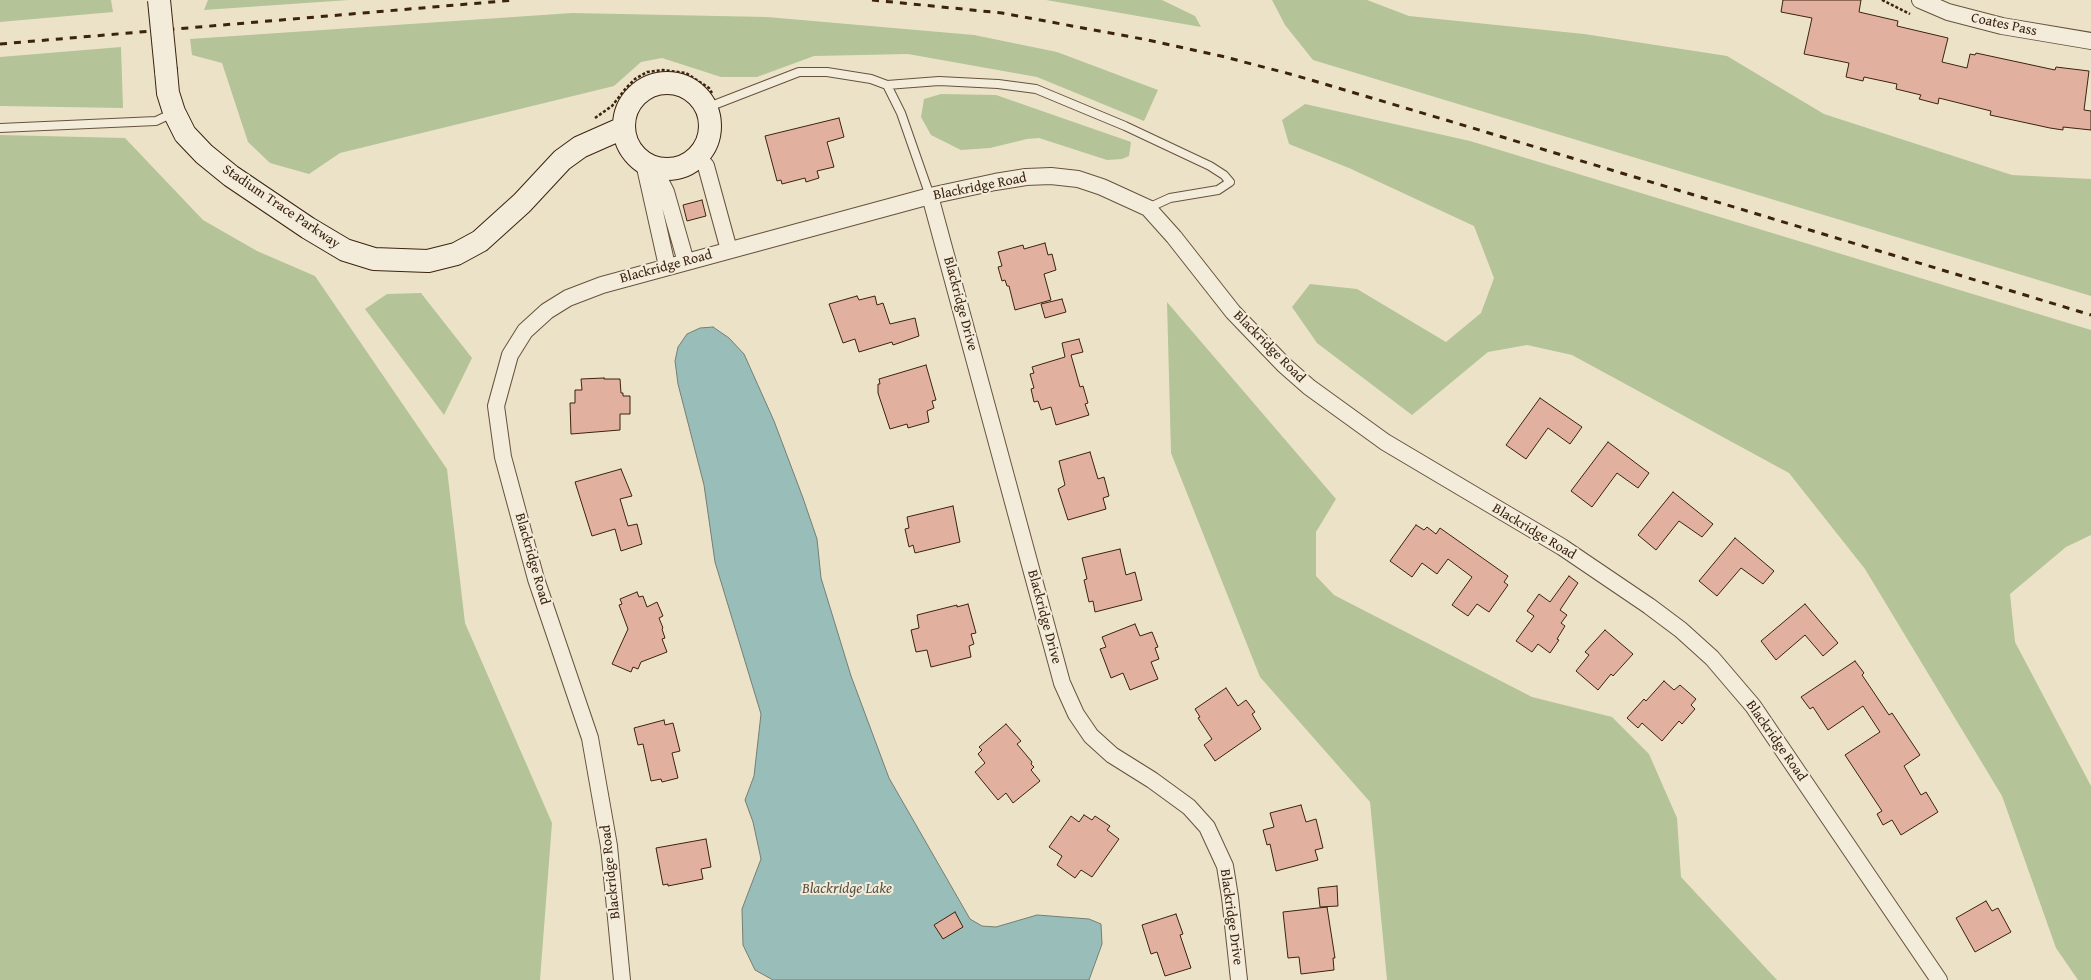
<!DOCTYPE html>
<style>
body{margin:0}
canvas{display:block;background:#ece2c7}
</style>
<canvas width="2091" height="980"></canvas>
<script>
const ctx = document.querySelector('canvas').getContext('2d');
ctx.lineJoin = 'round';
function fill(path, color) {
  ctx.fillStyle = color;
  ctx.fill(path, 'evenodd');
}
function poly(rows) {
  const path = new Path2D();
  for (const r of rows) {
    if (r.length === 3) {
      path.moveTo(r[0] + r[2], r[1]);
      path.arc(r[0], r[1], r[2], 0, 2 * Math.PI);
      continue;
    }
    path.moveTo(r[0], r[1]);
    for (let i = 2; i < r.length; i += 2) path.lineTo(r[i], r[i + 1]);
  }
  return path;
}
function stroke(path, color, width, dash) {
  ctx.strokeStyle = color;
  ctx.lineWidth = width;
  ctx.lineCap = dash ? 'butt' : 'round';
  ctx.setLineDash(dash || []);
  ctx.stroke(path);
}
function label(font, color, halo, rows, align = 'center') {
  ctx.font = font + ' "Gentium Book Plus",serif';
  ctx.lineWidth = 4;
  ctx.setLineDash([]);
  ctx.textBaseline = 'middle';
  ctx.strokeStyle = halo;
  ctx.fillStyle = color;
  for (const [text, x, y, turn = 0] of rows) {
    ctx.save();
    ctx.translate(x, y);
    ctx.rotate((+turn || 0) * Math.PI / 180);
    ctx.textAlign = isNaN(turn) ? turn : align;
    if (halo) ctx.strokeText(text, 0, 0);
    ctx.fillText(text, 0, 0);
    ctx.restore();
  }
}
fill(poly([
 [0,0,111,0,113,12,0,22],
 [208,0,349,0,204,10],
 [1046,0,1162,0,1195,16,1201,27],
 [1272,0,1367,0,1409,16,1584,34,1727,56,1824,114,2012,175,2091,179,2091,296,1313,60,1285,25],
 [572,13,767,17,974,35,1057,52,1158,90,1144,121,1037,77,908,54,814,56,757,77,721,77,662,58,641,62,614,86,340,153,309,174,270,163,248,142,222,63,192,55,190,39],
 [121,47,123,108,0,106,0,57],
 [941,94,996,95,1131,142,1129,156,1122,159,1107,160,1039,138,1027,139,990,148,961,150,931,135,921,117,924,99],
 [1305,104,1470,141,2091,330,2091,535,2066,547,2010,594,2015,642,2091,786,2091,980,2078,980,2056,948,2002,796,1865,569,1789,473,1572,355,1527,345,1488,352,1412,415,1317,343,1292,307,1310,284,1357,289,1446,342,1481,313,1494,278,1474,226,1349,168,1289,144,1282,120],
 [0,135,125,138,203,220,257,251,315,276,447,469,465,623,552,823,540,980,0,980],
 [421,293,472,358,444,415,365,309,387,294],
 [1167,302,1336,499,1316,532,1316,576,1334,595,1532,697,1612,717,1649,754,1677,818,1681,877,1777,980,1387,980,1370,802,1260,677,1171,453]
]), '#b4c498');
const water = poly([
 [713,327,729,338,744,354,774,421,803,498,817,539,821,578,851,676,889,778,970,919,982,926,996,927,1037,915,1089,919,1101,924,1102,944,1089,980,773,980,755,970,743,945,742,909,761,859,753,822,745,800,754,776,761,714,715,562,704,485,678,384,675,361,678,347,687,334,700,328,713,327]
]);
fill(water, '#99bdb8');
stroke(water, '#737f74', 1);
const building = poly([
 [1783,0,1861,0,1859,12,1898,21,1897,26,1948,38,1942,62,1967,68,1970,54,1975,55,1976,53,2055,70,2056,67,2089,71,2084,110,2091,111,2091,130,2063,127,2063,130,2050,128,1990,115,1991,111,1939,98,1938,104,1919,99,1921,95,1896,89,1897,84,1864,77,1863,81,1846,77,1849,63,1804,54,1812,18,1781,12,1783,0],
 [839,118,844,137,827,142,834,167,817,171,819,178,806,182,805,178,782,184,781,180,777,181,765,136,839,118],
 [702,200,706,216,687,221,683,205,702,200],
 [1045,243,1048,255,1052,254,1056,270,1044,274,1051,300,1015,310,1009,286,1007,286,1005,280,1002,281,998,267,1002,266,998,252,1023,245,1024,249,1045,243],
 [857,296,859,300,875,296,877,305,883,303,890,324,915,318,919,336,893,345,892,342,859,352,855,339,843,343,829,304,857,296],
 [1062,299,1066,312,1045,318,1041,304,1062,299],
 [1079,339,1083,352,1071,355,1080,387,1083,386,1088,403,1085,404,1089,415,1056,425,1051,407,1041,410,1038,401,1034,402,1031,389,1034,388,1030,374,1034,373,1032,367,1065,357,1062,343,1079,339],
 [926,365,936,400,932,401,934,408,927,411,929,422,908,428,907,424,890,429,878,393,878,384,880,384,879,379,926,365],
 [604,378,604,379,620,379,621,393,623,393,623,396,630,396,630,414,620,414,620,430,571,434,570,403,575,403,575,390,582,390,581,379,604,378],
 [1540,398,1582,427,1570,444,1548,428,1526,459,1506,445,1540,398],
 [1608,442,1649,473,1638,488,1617,473,1592,507,1571,491,1608,442],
 [1090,452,1098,479,1104,477,1109,496,1103,498,1106,509,1068,520,1058,489,1065,485,1059,461,1090,452],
 [621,469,632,496,620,499,628,526,637,524,642,544,621,551,615,529,592,536,575,482,621,469],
 [1673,492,1713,524,1702,537,1679,521,1656,550,1638,535,1673,492],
 [953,506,960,542,915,553,913,545,909,547,905,529,909,528,907,517,953,506],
 [1416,525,1424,530,1427,527,1436,534,1440,528,1508,576,1504,582,1508,585,1489,612,1477,604,1468,616,1452,605,1472,577,1448,559,1437,574,1422,563,1412,577,1390,561,1416,525],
 [1735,538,1774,571,1763,584,1741,568,1717,596,1699,581,1735,538],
 [1120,549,1126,575,1135,572,1142,600,1095,612,1093,601,1089,602,1084,580,1087,579,1082,558,1120,549],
 [1569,576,1578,583,1560,610,1567,615,1561,623,1565,626,1557,639,1559,640,1550,653,1538,644,1532,652,1516,641,1534,616,1527,611,1539,594,1550,602,1569,576],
 [637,592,639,597,643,596,647,607,657,602,663,616,659,618,663,628,662,629,665,638,662,639,667,652,641,662,638,669,633,667,631,672,612,664,628,629,619,605,622,604,620,599,637,592],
 [968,604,976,633,971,634,974,644,969,646,971,657,931,667,927,650,916,652,911,630,919,628,917,615,957,605,957,607,968,604],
 [1805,604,1838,643,1823,656,1805,635,1776,660,1761,641,1805,604],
 [1135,624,1140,636,1152,632,1158,647,1155,648,1159,659,1151,662,1158,679,1130,690,1123,673,1111,678,1100,649,1106,647,1102,637,1135,624],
 [1605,630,1633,654,1613,676,1611,674,1598,690,1576,671,1589,655,1585,652,1605,630],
 [1855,661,1864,673,1862,675,1889,715,1892,713,1920,755,1904,766,1921,795,1926,792,1938,812,1901,835,1892,820,1883,825,1877,814,1882,811,1845,755,1880,732,1863,706,1828,730,1813,707,1810,709,1801,697,1855,661],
 [1664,681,1674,690,1680,685,1696,699,1691,705,1695,709,1682,724,1679,721,1662,741,1642,723,1638,728,1627,718,1644,699,1646,701,1664,681],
 [1226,688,1238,706,1246,700,1255,712,1252,714,1261,729,1215,761,1204,745,1212,739,1198,718,1200,717,1195,709,1226,688],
 [664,720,665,725,673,723,680,751,672,753,678,778,662,782,661,779,651,781,643,744,638,745,634,728,664,720],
 [1006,724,1021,741,1017,744,1032,762,1031,764,1034,767,1031,770,1040,781,1013,803,1006,793,998,800,975,772,985,763,978,754,982,750,979,747,1006,724],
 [1301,805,1306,822,1316,819,1323,848,1315,850,1318,860,1276,871,1270,844,1267,845,1263,830,1274,827,1270,813,1301,805],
 [1084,815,1092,820,1095,816,1110,826,1107,830,1119,839,1092,877,1081,870,1075,878,1057,865,1062,856,1049,847,1071,816,1079,822,1084,815],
 [706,839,711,867,701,869,703,879,668,886,668,884,663,885,656,848,706,839],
 [1337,886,1338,906,1320,907,1318,888,1337,886],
 [1986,901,1992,911,1998,908,2011,932,1975,952,1956,918,1986,901],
 [1327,907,1335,958,1333,958,1334,970,1301,974,1299,957,1288,958,1283,912,1327,907],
 [955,912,963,927,943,939,934,925,955,912],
 [1176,914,1183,934,1180,935,1191,968,1165,976,1157,952,1151,954,1142,925,1176,914]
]);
fill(building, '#e2b09f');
stroke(building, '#3b230f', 1);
const lane = poly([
 [887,85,939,81,998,84,1036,89,1125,126,1210,166,1224,175,1230,182,1218,190,1170,198,1148,208],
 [706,108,799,72,827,72,871,79,887,85,901,113,930,196],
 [0,128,156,121,173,113]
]);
const street = poly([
 [1920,0,1948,12,2002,26,2091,41],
 [697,156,706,166,729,250],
 [644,163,667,266],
 [654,168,666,192,686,262],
 [930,196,1062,683,1076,714,1091,736,1112,755,1152,780,1189,807,1207,827,1225,866,1230,897,1239,980],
 [622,980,609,846,590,738,536,579,503,457,496,406,510,355,525,331,547,311,568,298,602,285,930,196,995,182,1026,177,1051,176,1078,179,1102,187,1148,208,1174,237,1233,312,1284,365,1309,387,1385,442,1562,547,1649,606,1681,630,1712,658,1753,706,1939,980]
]);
const secondary = poly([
 [166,71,168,93,174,112,185,134,204,154,231,176,308,228,345,250,374,259,428,261,456,254,480,241,522,203,562,160,580,147,623,128],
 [667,126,43]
]);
stroke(lane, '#67533d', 10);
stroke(street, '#67533d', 18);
stroke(secondary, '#3b230f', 24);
stroke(poly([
 [1882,0,1910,14],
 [595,118,612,106,626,88,635,79,647,72,663,70,686,73,709,88,712,93]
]), '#3b230f', 2.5, [3, 2]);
stroke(lane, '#f3ecdb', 8);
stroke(street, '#f3ecdb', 16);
stroke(secondary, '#f3ecdb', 22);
stroke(poly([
 [872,0,1002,13,1148,40,1221,56,1294,75,1446,120,2091,315],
 [0,44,515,0]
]), '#3b230f', 3, [7, 7]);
const secondaryBridge = poly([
 [159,0,166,71]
]);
stroke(secondaryBridge, '#3b230f', 24, []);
stroke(secondaryBridge, '#f3ecdb', 22);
label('14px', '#3b230f', '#f3ecdb', [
 ["Coates Pass",2004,25,12],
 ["Blackridge Road",980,187,-11],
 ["Stadium Trace Parkway",281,207,34],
 ["Blackridge Road",666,267,-15],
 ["Blackridge Drive",960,304,75],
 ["Blackridge Road",1269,347,45],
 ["Blackridge Road",1534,532,31],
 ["Blackridge Road",532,559,74],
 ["Blackridge Drive",1044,617,75],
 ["Blackridge Road",1776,741,55],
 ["Blackridge Road",611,872,-96],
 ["Blackridge Drive",1231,917,82]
]);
label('italic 15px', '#575142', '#f3ecdb', [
 ["Blackridge Lake",847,889]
]);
</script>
